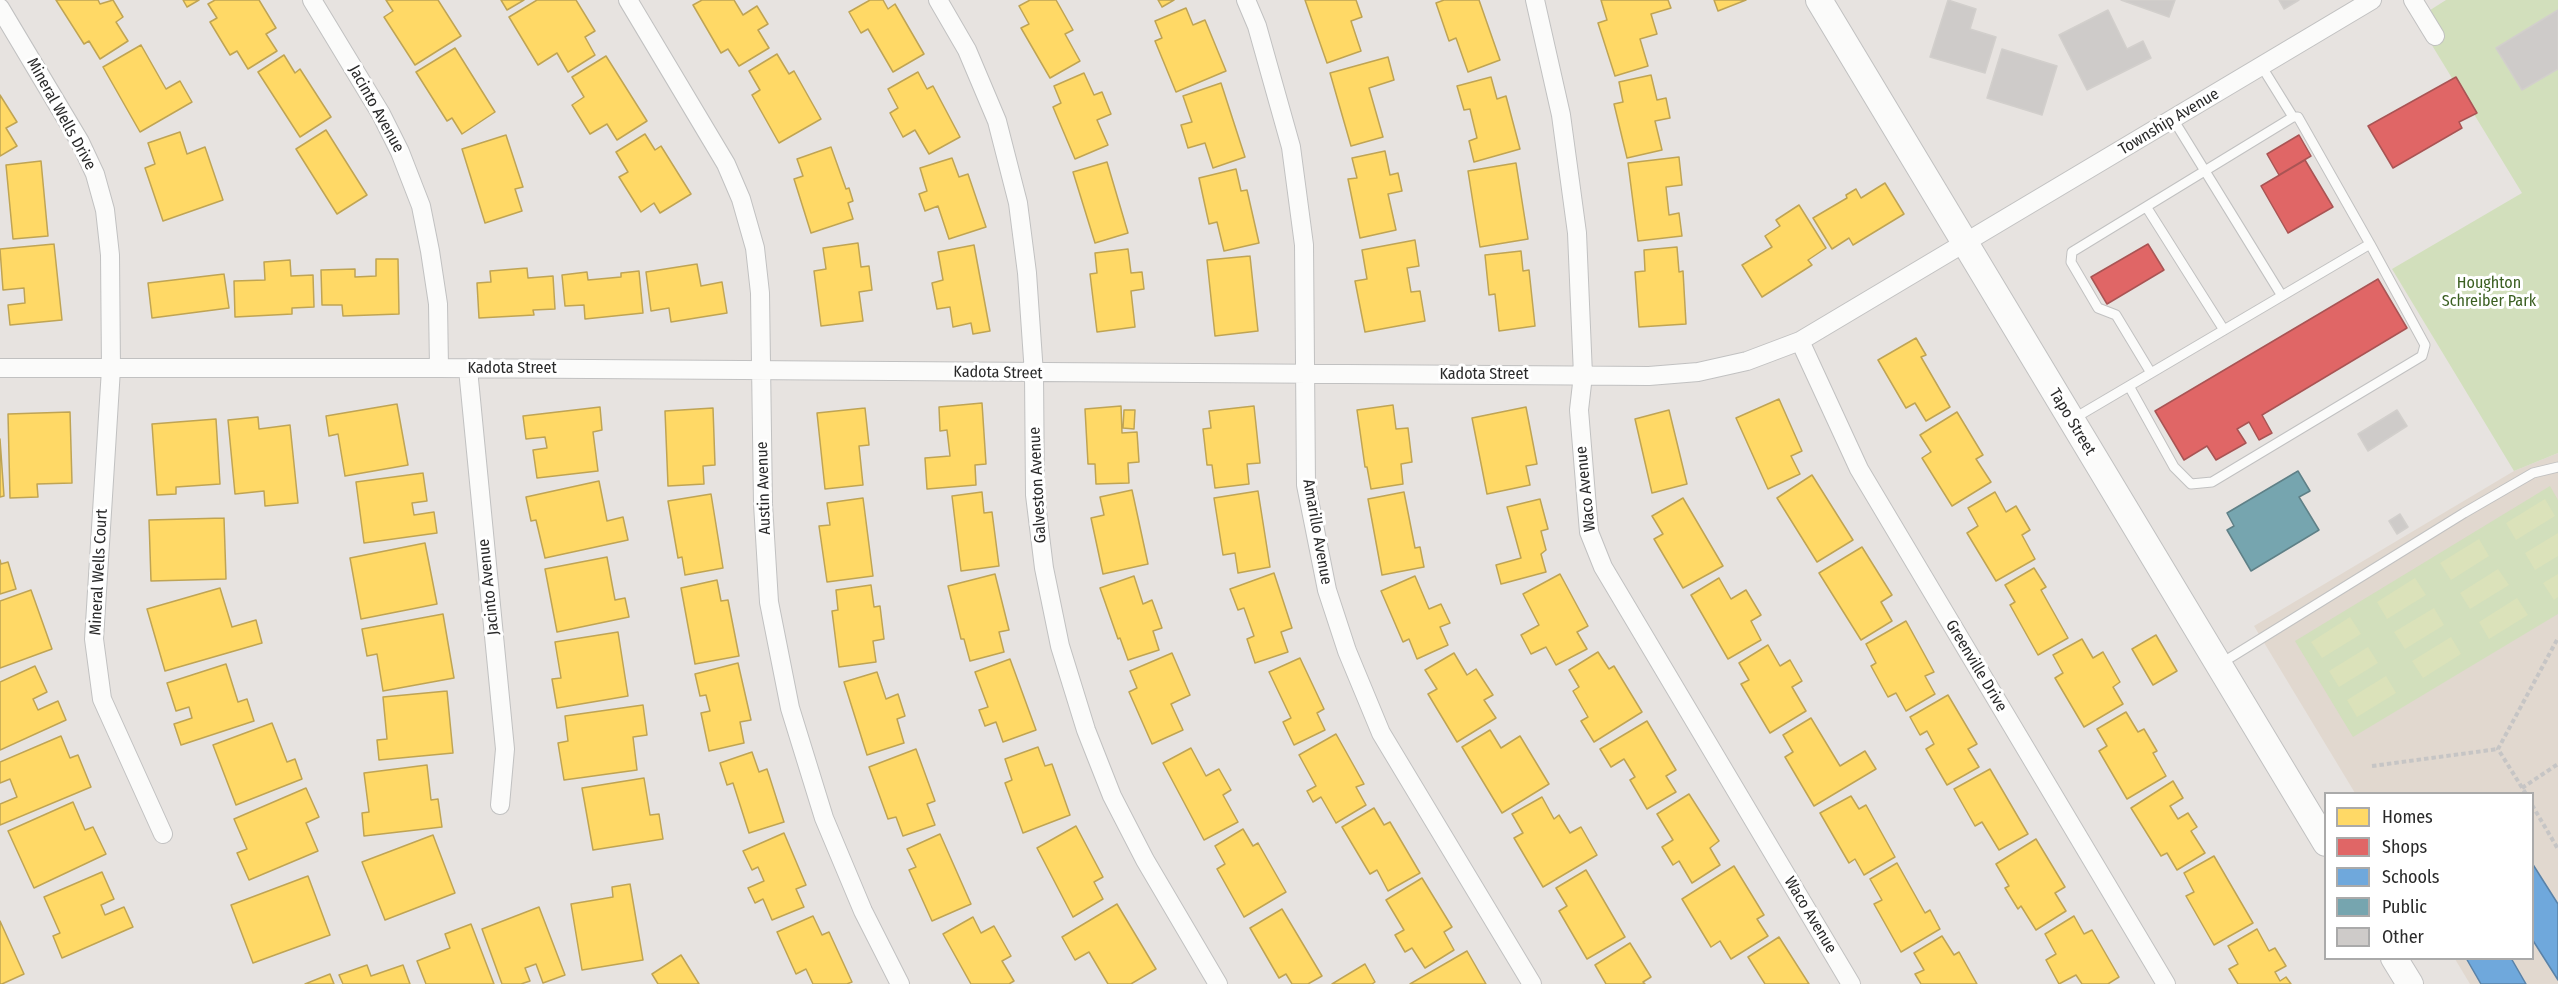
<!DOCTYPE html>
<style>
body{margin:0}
#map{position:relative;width:2558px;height:984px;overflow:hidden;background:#e7e3e0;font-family:"Fira Sans Condensed",sans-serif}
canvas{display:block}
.legend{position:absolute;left:2324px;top:792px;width:210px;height:168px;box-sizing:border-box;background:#fff;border:2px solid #aaa;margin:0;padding:8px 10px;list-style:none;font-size:18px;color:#2a2a2a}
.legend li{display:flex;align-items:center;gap:12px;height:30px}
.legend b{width:30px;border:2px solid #aaa}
</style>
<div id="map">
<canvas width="2558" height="984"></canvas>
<ul class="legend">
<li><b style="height:16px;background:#ffd966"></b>Homes</li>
<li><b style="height:16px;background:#e06666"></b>Shops</li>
<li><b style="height:16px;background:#6fa8dc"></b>Schools</li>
<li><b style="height:16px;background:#76a5af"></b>Public</li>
<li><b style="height:16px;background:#cecbc9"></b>Other</li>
</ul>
</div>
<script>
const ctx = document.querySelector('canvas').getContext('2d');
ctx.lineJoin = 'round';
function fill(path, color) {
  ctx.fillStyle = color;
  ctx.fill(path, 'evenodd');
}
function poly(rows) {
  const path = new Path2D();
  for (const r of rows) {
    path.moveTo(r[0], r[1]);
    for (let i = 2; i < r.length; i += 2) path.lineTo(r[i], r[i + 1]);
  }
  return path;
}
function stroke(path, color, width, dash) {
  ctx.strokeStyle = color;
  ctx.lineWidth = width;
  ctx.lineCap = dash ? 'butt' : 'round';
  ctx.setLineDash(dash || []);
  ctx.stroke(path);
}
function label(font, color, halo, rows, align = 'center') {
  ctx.font = font + ' "Fira Sans Condensed",sans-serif';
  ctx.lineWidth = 6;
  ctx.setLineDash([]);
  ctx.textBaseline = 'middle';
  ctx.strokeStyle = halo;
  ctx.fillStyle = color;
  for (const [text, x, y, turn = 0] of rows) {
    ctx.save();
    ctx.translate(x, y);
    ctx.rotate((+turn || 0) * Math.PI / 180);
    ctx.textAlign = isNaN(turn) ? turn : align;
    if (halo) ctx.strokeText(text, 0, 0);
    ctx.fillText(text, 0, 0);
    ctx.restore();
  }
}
fill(poly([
 [2558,453,2558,984,2470,984,2455,959,2532,958,2532,794,2355,793,2254,626,2514,471]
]), '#e1d8cf');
fill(poly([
 [2446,0,2558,0,2558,453,2514,471,2392,269,2522,193,2416,19],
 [2550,486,2558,500,2558,614,2353,737,2295,641]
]), '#d2dfbc');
fill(poly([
 [2545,499,2555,516,2516,540,2506,523],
 [2558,533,2558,556,2535,570,2525,553],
 [2479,539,2489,556,2451,580,2440,563],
 [2498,569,2509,585,2470,609,2460,593],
 [2558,574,2558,597,2554,600,2543,583],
 [2415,578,2426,595,2387,619,2377,602],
 [2517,598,2528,615,2489,639,2479,622],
 [2434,608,2444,625,2405,649,2394,632],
 [2350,617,2361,634,2322,658,2311,642],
 [2451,637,2461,654,2423,678,2412,661],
 [2368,647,2378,663,2339,687,2329,671],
 [2386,676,2396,693,2357,717,2347,700]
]), '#dbe2ba');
const homes = poly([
 [56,0,98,0,100,4,113,0,123,17,116,22,128,41,100,59,89,41,84,44,56,0],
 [183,0,199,0,187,7,183,0],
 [215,0,259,0,276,28,266,34,277,51,248,69,237,51,230,55,210,22,217,18,208,4,215,0],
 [386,0,438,0,461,36,415,65,384,17,393,11,386,0],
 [501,0,524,0,507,10,501,0],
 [537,0,576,0,595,31,585,37,595,55,568,72,557,53,538,65,509,17,537,0],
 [702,0,734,0,743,15,757,6,768,24,758,30,769,48,739,66,728,49,721,53,693,5,702,0],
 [870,0,883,0,888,9,895,4,924,54,893,72,868,29,861,33,849,12,870,0],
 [1030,0,1056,0,1073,30,1065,34,1080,61,1050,78,1021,28,1029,24,1019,6,1030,0],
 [1158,0,1174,0,1162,7,1158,0],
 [1305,0,1356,0,1362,17,1351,21,1361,51,1327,63,1305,0],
 [1444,0,1479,0,1500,60,1468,72,1456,38,1449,41,1436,3,1444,0],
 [1601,0,1668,0,1671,8,1651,14,1657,34,1640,39,1648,66,1615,76,1598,23,1607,20,1601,0],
 [1714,0,1746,0,1718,11,1714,0],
 [1186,8,1193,25,1205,20,1226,71,1176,92,1155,41,1162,38,1155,21,1186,8],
 [141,45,166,89,180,81,192,102,140,132,103,67,141,45],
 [455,48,495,112,462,134,452,118,447,121,416,72,455,48],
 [777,54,789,74,794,71,821,119,779,143,752,95,760,90,749,71,777,54],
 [284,55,295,73,300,69,331,117,300,137,258,72,284,55],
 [606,56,647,121,617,140,607,124,590,134,572,105,584,97,572,77,606,56],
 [1388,57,1394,80,1369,88,1383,137,1351,146,1330,73,1388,57],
 [918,72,927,89,933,86,960,137,929,154,915,130,903,137,890,113,898,108,888,89,918,72],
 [1084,73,1094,95,1102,92,1111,114,1097,120,1108,145,1075,159,1053,107,1061,103,1054,86,1084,73],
 [1651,75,1657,100,1666,98,1670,118,1655,121,1662,150,1627,158,1614,104,1623,102,1619,82,1651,75],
 [1491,77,1497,99,1506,96,1520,149,1474,162,1469,141,1477,138,1470,109,1464,110,1457,86,1491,77],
 [1221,83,1245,157,1213,168,1205,143,1188,148,1181,125,1192,122,1183,96,1221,83],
 [0,95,17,122,6,128,17,146,0,156,0,95],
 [326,130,367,195,337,214,296,149,326,130],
 [180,132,187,154,205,147,223,200,163,221,145,168,155,164,148,143,180,132],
 [645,134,655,150,661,146,691,194,660,213,654,203,641,212,619,177,628,172,616,152,645,134],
 [506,135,523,187,515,189,522,211,485,223,462,149,506,135],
 [831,147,846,189,849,188,853,201,848,203,853,219,811,233,794,179,803,176,797,159,831,147],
 [1385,151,1390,175,1398,173,1402,191,1388,194,1396,230,1360,238,1348,179,1357,178,1352,158,1385,151],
 [1679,157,1682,185,1666,187,1669,215,1679,213,1682,236,1638,241,1628,163,1679,157],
 [952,158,959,177,968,174,986,227,949,239,938,206,925,211,919,194,927,191,920,168,952,158],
 [41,161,48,236,13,239,6,165,41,161],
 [1107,162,1128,233,1095,243,1073,172,1107,162],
 [1516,163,1528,239,1480,247,1468,171,1516,163],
 [1236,169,1241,191,1247,190,1259,243,1224,251,1217,222,1209,224,1199,178,1236,169],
 [1885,183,1904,214,1853,245,1849,238,1832,249,1813,218,1847,198,1846,195,1856,189,1861,198,1885,183],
 [1799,205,1826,248,1808,260,1812,265,1762,297,1742,265,1772,247,1765,236,1780,226,1776,220,1799,205],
 [1415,240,1419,266,1407,268,1411,292,1420,291,1425,321,1365,332,1355,281,1367,279,1362,250,1415,240],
 [858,243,861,267,869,266,872,290,859,292,863,321,821,326,814,271,826,269,823,248,858,243],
 [54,244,62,320,10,325,8,305,25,303,24,288,3,290,0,249,54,244],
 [974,245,990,331,973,334,971,323,953,327,950,307,937,309,932,283,943,280,938,252,974,245],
 [1677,247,1679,272,1683,271,1686,324,1639,327,1635,272,1645,271,1644,250,1677,247],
 [1128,249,1131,273,1142,272,1144,289,1131,291,1135,327,1097,332,1090,274,1097,273,1095,253,1128,249],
 [1521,251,1523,271,1529,270,1535,326,1499,331,1495,294,1489,295,1485,255,1521,251],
 [1250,256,1258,331,1215,336,1207,260,1250,256],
 [376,259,398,259,399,314,343,316,342,305,322,305,321,270,355,269,355,277,376,276,376,259],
 [290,260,291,276,313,275,314,307,292,308,292,314,235,317,234,281,265,280,264,262,290,260],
 [697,264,701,286,722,282,727,313,671,322,669,308,651,311,646,272,697,264],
 [527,268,528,278,553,276,555,309,533,310,534,315,479,318,477,283,491,282,490,271,527,268],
 [639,271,643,313,585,319,584,305,565,306,562,275,587,272,588,280,621,277,621,273,639,271],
 [224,274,229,308,152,318,148,283,224,274],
 [1916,338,1926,355,1921,357,1950,407,1926,421,1915,403,1906,408,1878,360,1916,338],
 [1779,399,1802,451,1791,456,1800,474,1768,489,1736,418,1779,399],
 [982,403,986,464,975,465,976,485,927,489,925,458,950,456,947,430,940,431,939,407,982,403],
 [397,404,408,465,345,476,338,434,329,436,326,416,397,404],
 [1393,405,1396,429,1408,428,1412,462,1401,464,1403,484,1371,489,1367,467,1365,467,1357,410,1393,405],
 [1121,406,1122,433,1137,432,1139,462,1128,463,1129,483,1096,484,1095,464,1088,464,1085,409,1121,406],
 [1254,406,1260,463,1247,464,1249,484,1215,488,1212,465,1207,465,1203,429,1211,428,1209,411,1254,406],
 [600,407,602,430,593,432,598,471,537,478,533,450,547,448,545,437,526,439,523,416,600,407],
 [1526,407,1537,464,1526,466,1530,485,1487,494,1472,418,1526,407],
 [713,408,715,465,703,466,704,484,668,486,665,411,713,408],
 [865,408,869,445,859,446,863,485,825,489,817,413,865,408],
 [1124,410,1135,410,1134,429,1123,428,1124,410],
 [1669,410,1687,484,1652,493,1635,419,1669,410],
 [70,412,72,483,37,484,38,497,10,498,8,414,70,412],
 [1957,412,1983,455,1976,459,1991,482,1952,506,1922,458,1931,452,1920,435,1957,412],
 [258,417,259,429,290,425,298,503,265,506,264,491,235,494,228,420,258,417],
 [216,419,220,484,176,487,176,494,157,495,152,424,216,419],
 [0,439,4,496,0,497,0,439],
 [423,473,427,501,412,503,414,515,434,512,437,533,364,543,356,482,423,473],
 [1812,475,1853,540,1817,562,1777,498,1812,475],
 [599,481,607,521,623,517,628,540,545,558,536,520,531,521,526,497,599,481],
 [1132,490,1148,564,1103,574,1091,518,1104,515,1100,497,1132,490],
 [1258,491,1270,567,1238,573,1235,553,1223,555,1214,498,1258,491],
 [982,492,984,513,992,512,999,566,961,571,952,496,982,492],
 [1404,492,1415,548,1420,547,1424,567,1382,575,1368,499,1404,492],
 [1995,492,2006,512,2016,506,2030,530,2022,535,2035,559,1996,581,1967,533,1978,526,1968,508,1995,492],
 [711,494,723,568,685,575,682,557,678,558,668,501,711,494],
 [863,498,873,576,827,582,819,526,830,525,827,503,863,498],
 [1683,498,1723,566,1683,588,1654,539,1663,534,1652,516,1683,498],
 [1540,499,1548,529,1541,531,1546,550,1541,554,1546,572,1501,584,1496,565,1521,558,1507,507,1540,499],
 [224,518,226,579,151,581,149,520,224,518],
 [425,543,437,604,361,619,350,558,425,543],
 [1862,547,1892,595,1881,602,1892,621,1861,640,1819,573,1862,547],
 [607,557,615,600,625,598,629,617,557,632,545,569,607,557],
 [0,560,1,564,8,562,16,589,0,594,0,560],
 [2034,568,2046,587,2041,590,2068,638,2038,655,2010,605,2015,602,2005,585,2034,568],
 [1274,573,1292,628,1281,632,1288,652,1255,663,1247,639,1254,636,1244,608,1238,610,1230,589,1274,573],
 [995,574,1009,630,999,632,1004,652,970,661,964,639,961,639,948,586,995,574],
 [1560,574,1588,626,1577,632,1587,649,1556,665,1546,647,1531,654,1521,635,1539,625,1523,594,1560,574],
 [1134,576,1143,604,1152,600,1162,628,1153,631,1159,650,1128,660,1120,638,1118,639,1100,588,1134,576],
 [1415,576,1429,609,1441,604,1450,623,1440,627,1448,645,1417,659,1409,639,1403,642,1381,591,1415,576],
 [1719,578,1731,599,1746,590,1761,615,1751,621,1761,640,1728,659,1691,595,1719,578],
 [717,580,721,601,728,600,739,656,695,664,681,588,717,580],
 [871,585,874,607,880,606,884,639,873,641,876,662,839,667,832,611,838,610,836,590,871,585],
 [220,588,232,627,256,620,262,643,165,671,147,609,220,588],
 [31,590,52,649,0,668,0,601,31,590],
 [443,614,454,678,383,691,377,654,367,656,362,629,443,614],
 [1906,621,1934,672,1925,676,1935,694,1906,711,1896,693,1888,697,1871,666,1876,663,1866,644,1906,621],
 [618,632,628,696,557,708,552,679,561,678,555,642,618,632],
 [2156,635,2177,671,2153,685,2132,649,2156,635],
 [2082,639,2093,658,2103,652,2120,682,2113,687,2123,704,2084,727,2055,678,2063,673,2053,655,2082,639],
 [1768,645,1780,666,1790,660,1802,681,1792,687,1806,711,1770,733,1741,684,1749,680,1739,663,1768,645],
 [1598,652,1609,669,1614,666,1642,712,1594,742,1581,721,1588,717,1573,691,1579,687,1569,670,1598,652],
 [1172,653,1190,695,1171,704,1183,730,1152,744,1129,692,1137,688,1130,671,1172,653],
 [1454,653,1467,675,1476,669,1493,695,1484,700,1496,718,1457,742,1428,694,1437,689,1425,670,1454,653],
 [1300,658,1324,709,1317,713,1325,730,1294,745,1283,722,1291,718,1269,672,1300,658],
 [1010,659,1036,730,1003,742,996,722,985,726,979,710,988,707,975,672,1010,659],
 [738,663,751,720,740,722,744,743,709,751,701,713,710,711,706,695,700,696,695,674,738,663],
 [226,664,238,702,247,699,254,721,181,745,174,724,192,718,189,707,176,711,167,683,226,664],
 [35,666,47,692,33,699,38,710,58,701,66,720,0,750,0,682,35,666],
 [877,672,886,699,898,694,905,716,897,719,904,743,867,755,844,682,877,672],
 [447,691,453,753,379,760,377,740,387,739,383,697,447,691],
 [1948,695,1977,744,1968,749,1979,767,1947,785,1926,749,1934,744,1927,731,1920,735,1910,717,1948,695],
 [643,705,647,735,633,737,637,770,564,780,558,743,568,741,565,716,643,705],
 [2126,712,2138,732,2144,729,2157,751,2153,753,2166,776,2127,799,2099,751,2107,746,2097,729,2126,712],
 [1811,718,1840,766,1865,751,1876,769,1814,806,1785,757,1793,752,1783,735,1811,718],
 [1647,721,1676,770,1666,776,1676,792,1647,809,1630,780,1635,777,1624,759,1611,767,1600,749,1647,721],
 [272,723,287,762,295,759,302,779,236,805,213,745,272,723],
 [1490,730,1501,748,1520,736,1549,784,1502,813,1462,747,1490,730],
 [1336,734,1364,784,1356,787,1366,805,1336,823,1321,797,1313,802,1307,791,1316,786,1299,755,1336,734],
 [61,736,70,758,78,755,91,787,0,825,0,804,17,797,10,779,0,783,0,762,61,736],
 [1038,747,1045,766,1052,764,1070,815,1023,833,1005,783,1012,780,1005,759,1038,747],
 [1191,748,1206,776,1219,769,1231,790,1223,795,1238,822,1204,840,1163,763,1191,748],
 [916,749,935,801,927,804,935,825,903,836,896,817,888,819,869,767,916,749],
 [752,752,759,772,767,769,784,822,749,833,733,783,727,785,720,763,752,752],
 [427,765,431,800,438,799,442,827,364,836,362,813,369,812,364,773,427,765],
 [1990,769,2028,834,1999,850,1982,822,1975,826,1954,789,1990,769],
 [644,778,650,815,659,814,663,839,593,850,582,788,644,778],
 [2173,781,2183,798,2170,806,2178,819,2188,813,2197,827,2191,831,2205,853,2177,870,2167,853,2161,856,2131,808,2173,781],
 [306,788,319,817,306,823,318,851,249,880,237,853,247,849,234,819,306,788],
 [1689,794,1719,841,1710,848,1720,865,1692,883,1679,861,1673,865,1662,847,1673,840,1657,814,1689,794],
 [1851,796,1859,809,1866,805,1895,857,1864,875,1855,859,1849,863,1820,813,1851,796],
 [1542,797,1554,819,1559,815,1570,833,1581,827,1597,855,1543,887,1514,838,1523,833,1512,814,1542,797],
 [73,802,85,830,93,827,106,854,34,888,8,831,73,802],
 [1374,808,1384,825,1390,822,1420,873,1388,891,1377,870,1370,874,1342,827,1374,808],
 [1076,826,1103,877,1094,882,1103,899,1073,917,1037,848,1076,826],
 [1243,829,1253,846,1258,843,1286,892,1244,917,1217,869,1225,864,1215,846,1243,829],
 [784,833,806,885,796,889,804,907,772,920,763,899,755,903,748,888,764,881,758,867,752,870,743,851,784,833],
 [940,834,971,904,932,921,909,870,916,867,907,849,940,834],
 [433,835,455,893,385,920,362,862,433,835],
 [2036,839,2065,887,2055,893,2066,911,2036,930,2021,906,2018,909,2005,888,2009,886,1996,864,2036,839],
 [2214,856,2253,923,2214,945,2186,896,2194,892,2184,873,2214,856],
 [1897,863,1925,913,1930,910,1940,929,1901,952,1874,904,1882,900,1870,879,1897,863],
 [1734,866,1764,915,1757,919,1768,936,1731,959,1720,941,1711,947,1682,899,1734,866],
 [1586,870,1625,937,1587,959,1559,911,1567,906,1556,888,1586,870],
 [102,872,114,899,101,905,105,915,124,907,133,927,62,958,53,936,60,933,44,897,102,872],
 [308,876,330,935,253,963,231,905,308,876],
 [1422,878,1452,927,1444,932,1454,950,1425,968,1412,948,1405,952,1395,935,1404,930,1386,900,1422,878],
 [630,884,643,960,582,970,571,904,613,897,612,887,630,884],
 [1117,904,1156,969,1131,984,1108,984,1089,952,1075,960,1062,937,1117,904],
 [539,907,565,975,543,983,536,964,525,968,530,981,521,984,502,984,482,929,539,907],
 [1282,909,1322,976,1308,984,1292,984,1286,974,1279,978,1250,928,1282,909],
 [813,916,822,935,829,932,852,982,847,984,813,984,806,969,796,974,777,932,813,916],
 [2074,916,2084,934,2092,930,2119,977,2108,984,2082,984,2076,975,2059,984,2046,960,2056,954,2045,934,2074,916],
 [973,917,981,933,994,926,1011,956,1002,961,1014,981,1009,984,971,984,943,934,973,917],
 [0,921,24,974,2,984,0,984,0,921],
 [471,924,494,984,426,984,417,961,450,948,445,934,471,924],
 [2257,929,2269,951,2275,948,2286,966,2275,972,2280,981,2286,977,2291,984,2238,984,2229,969,2238,964,2228,946,2257,929],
 [1942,936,1954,955,1959,952,1977,984,1921,984,1915,974,1924,970,1914,953,1942,936],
 [1779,937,1809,984,1765,984,1748,957,1779,937],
 [1630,943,1651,977,1643,982,1645,984,1606,984,1595,965,1630,943],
 [1467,951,1486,984,1410,984,1467,951],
 [681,955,699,984,658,984,652,974,681,955],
 [1365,964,1375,982,1372,984,1332,984,1365,964],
 [367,965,371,976,403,965,410,984,343,984,339,975,367,965],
 [330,974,334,984,305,984,330,974]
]);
fill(homes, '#ffd966');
stroke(homes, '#bfa454', 1.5);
const shops = poly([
 [2456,77,2477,113,2459,122,2462,128,2393,168,2368,126,2456,77],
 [2299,135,2311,156,2279,175,2267,154,2299,135],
 [2305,160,2333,207,2288,233,2261,186,2305,160],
 [2148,244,2164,270,2107,304,2091,277,2148,244],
 [2378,279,2407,328,2262,415,2272,433,2259,440,2249,422,2237,429,2246,443,2216,460,2207,446,2184,460,2155,411,2378,279]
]);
fill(shops, '#e06666');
stroke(shops, '#a95454', 1.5);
const schools = poly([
 [2532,863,2558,904,2558,980,2532,939,2532,863],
 [2466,958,2511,958,2526,984,2481,984,2466,958]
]);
fill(schools, '#6fa8dc');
stroke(schools, '#5a82a7', 1.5);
const public = poly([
 [2298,471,2310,491,2299,497,2319,530,2251,571,2227,530,2234,526,2227,513,2298,471]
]);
fill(public, '#76a5af');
stroke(public, '#5f8087', 1.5);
const building = poly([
 [1948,0,1976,9,1970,29,1996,37,1985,73,1930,57,1948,0],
 [2121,0,2175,0,2169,17,2121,0],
 [2279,0,2299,0,2284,9,2279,0],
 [2108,10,2127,49,2143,41,2151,58,2087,90,2059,35,2108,10],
 [2558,10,2558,69,2522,90,2496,48,2558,10],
 [2002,49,2057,66,2042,115,1987,98,2002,49],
 [2397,410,2407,426,2368,451,2358,434,2397,410],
 [2400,514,2408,527,2397,534,2389,521,2400,514]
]);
fill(building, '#cecbc9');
stroke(building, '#d2cfcc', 1.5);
const lane = poly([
 [2262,67,2293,117],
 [2173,119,2282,296],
 [2147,208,2224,330],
 [2151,373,2116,315,2098,308,2071,262,2072,252,2293,117,2298,117,2370,244],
 [2073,419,2370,244,2425,345,2422,356,2212,482,2191,484,2174,467,2129,386],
 [2220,664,2464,513,2533,473,2558,467]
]);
const street = poly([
 [312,0,381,114,400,152,421,206,430,251,438,304,439,368],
 [628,0,726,164,741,199,755,248,760,293,763,504,769,602,790,708,824,818,863,911,900,984],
 [938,0,967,50,997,121,1018,203,1027,273,1034,374,1035,495,1044,568,1060,646,1086,730,1112,796,1145,860,1218,984],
 [1246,0,1257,26,1291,147,1304,245,1306,485,1327,590,1347,651,1381,733,1532,984],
 [1535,0,1561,115,1577,233,1583,375,1579,410,1589,532,1603,567,1851,984],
 [2413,0,2435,36],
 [0,8,80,142,95,174,105,210,110,255,111,369,94,639,102,699,163,834],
 [1800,341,1859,469,2166,984],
 [0,368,439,368,1649,376,1698,372,1747,361,1800,341,2372,0],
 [468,369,505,749,500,805]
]);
const secondary = poly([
 [1819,0,2326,843],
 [2394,958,2410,984]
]);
stroke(lane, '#c1c1c1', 11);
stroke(street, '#c1c1c1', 20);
stroke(secondary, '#c1c1c1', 28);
stroke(poly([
 [2372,766,2498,749],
 [2522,788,2558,764],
 [2526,794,2498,749,2558,638],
 [2532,805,2558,849]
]), '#c6c5c5', 4, [4.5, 3]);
stroke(lane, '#fbfbfa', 9);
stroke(street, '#fbfbfa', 18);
stroke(secondary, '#fbfbfa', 26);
label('16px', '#2a2a2a', '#fff', [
 ["Jacinto Avenue",376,109,61],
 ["Mineral Wells Drive",61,114,61],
 ["Township Avenue",2169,122,-31],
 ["Kadota Street",512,369],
 ["Kadota Street",998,373,1],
 ["Kadota Street",1484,375],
 ["Tapo Street",2072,422,59],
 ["Galveston Avenue",1038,485,-93],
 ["Austin Avenue",764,488,-92],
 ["Waco Avenue",1586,489,-96],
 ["Amarillo Avenue",1317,532,80],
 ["Mineral Wells Court",99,572,-87],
 ["Jacinto Avenue",489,587,-96],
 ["Greenville Drive",1976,666,59],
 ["Waco Avenue",1810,915,59]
]);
label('16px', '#3b5f21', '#fff', [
 ["Houghton",2489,284],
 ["Schreiber Park",2489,302]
]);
</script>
